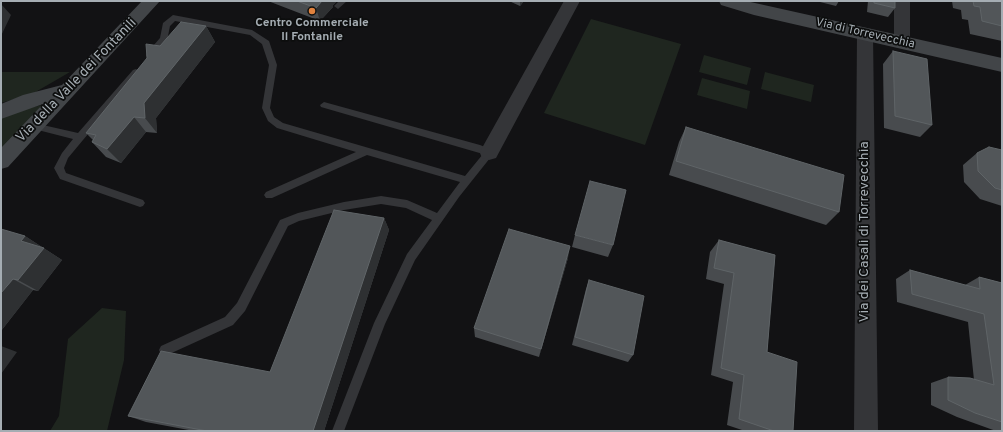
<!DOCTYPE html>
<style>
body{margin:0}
#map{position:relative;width:1003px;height:432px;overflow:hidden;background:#121214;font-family:Overpass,sans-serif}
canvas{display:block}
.frame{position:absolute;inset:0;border:2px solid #a5adb3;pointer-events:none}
</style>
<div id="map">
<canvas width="1003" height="432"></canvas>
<div class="frame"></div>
</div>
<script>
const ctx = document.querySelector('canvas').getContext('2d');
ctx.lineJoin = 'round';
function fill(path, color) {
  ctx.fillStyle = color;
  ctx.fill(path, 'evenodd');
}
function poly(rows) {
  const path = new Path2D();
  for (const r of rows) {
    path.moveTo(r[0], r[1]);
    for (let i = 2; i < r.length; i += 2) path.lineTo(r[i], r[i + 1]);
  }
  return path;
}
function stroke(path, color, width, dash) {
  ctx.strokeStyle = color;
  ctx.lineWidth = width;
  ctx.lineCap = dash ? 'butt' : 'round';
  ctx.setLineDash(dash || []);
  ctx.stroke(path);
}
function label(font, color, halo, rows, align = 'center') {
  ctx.font = font + ' Overpass,sans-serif';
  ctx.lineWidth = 3.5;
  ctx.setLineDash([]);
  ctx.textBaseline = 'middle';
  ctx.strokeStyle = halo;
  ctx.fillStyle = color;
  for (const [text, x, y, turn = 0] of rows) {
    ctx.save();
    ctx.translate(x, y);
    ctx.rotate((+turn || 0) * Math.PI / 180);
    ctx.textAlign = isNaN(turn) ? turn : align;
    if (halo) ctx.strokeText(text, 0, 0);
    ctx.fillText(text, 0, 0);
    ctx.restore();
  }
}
fill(poly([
 [591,19,681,44,645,145,544,113],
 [704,55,751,68,747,85,699,72],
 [1,72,70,72,32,94,1,103],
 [765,72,814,85,811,102,761,89],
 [702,78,750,91,747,109,697,95],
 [46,104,1,150,1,115],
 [102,308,126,311,124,360,107,431,50,431,59,416,68,339]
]), '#1f261f');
fill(poly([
 [339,1,347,1,338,9,334,6,339,1],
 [173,15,252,30,269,41,277,65,270,108,274,117,283,123,465,176,483,154,321,107,320,105,324,102,480,145,492,150,494,153,459,197,415,260,385,324,344,431,332,431,374,323,407,254,432,220,406,208,381,204,344,210,299,221,288,226,245,311,233,325,165,356,161,354,159,350,161,346,225,317,237,303,280,220,298,213,344,202,381,196,407,200,437,213,460,182,367,155,272,198,266,198,264,195,266,192,356,152,277,128,268,121,262,108,269,65,262,44,250,35,175,21,170,26,167,41,153,57,147,57,146,55,147,53,160,38,163,23,173,15],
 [136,69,140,72,139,74,83,140,68,158,64,168,66,173,143,200,145,203,143,206,140,207,60,179,54,168,62,153,73,139,34,129,29,126,34,123,78,133,133,70,136,69]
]), '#343538');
fill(poly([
 [564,1,580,1,496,158,489,160,482,158,480,153,482,148,564,1],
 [894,1,910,1,910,42,908,46,902,48,896,46,894,42,894,1],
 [865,29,871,30,873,34,878,431,854,431,857,34,859,30,865,29]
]), '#343538');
fill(poly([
 [142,1,160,1,8,167,1,169,1,148,43,104,1,119,1,104,23,95,62,85,142,1],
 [719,1,746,1,1002,58,1002,72,754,15,721,5,719,1]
]), '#424548');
fill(poly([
 [268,1,337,1,333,5,333,7,320,21],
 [509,1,524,1,520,6],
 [816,1,839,1,836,6],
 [868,1,895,1,895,8,888,17,867,12],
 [952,1,1002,1,1002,41,970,34,968,20,962,19,961,10,953,8],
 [206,26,215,42,156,118,157,133,146,132,121,163,106,157,92,142,93,140,86,133],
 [893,51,932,125,920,137,884,128,883,64],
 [686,127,839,212,826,225,669,175,679,142],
 [1002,150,1002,206,980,199,964,182,963,165,977,153],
 [384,218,389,230,324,431,194,431,146,422,128,416,270,372],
 [1,230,25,236,62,260,38,291,33,290,1,331],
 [575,235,613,245,608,257,572,247],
 [719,240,775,255,767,352,793,431,745,431,727,425,733,382,711,375,724,284,706,279,710,252],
 [568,258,539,357,475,337,474,328],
 [910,270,965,285,979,277,1002,283,1002,431,996,431,957,417,931,405,931,383,948,377,974,380,968,322,897,302,896,279],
 [589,280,633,355,628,362,572,345,586,289]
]), '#484b4e');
fill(poly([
 [322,1,337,1,333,5,333,7,320,21,316,8],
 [520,1,524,1,520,6],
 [1,4,11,15,1,36],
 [206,26,215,42,156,118,157,133,145,118,144,103],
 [134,117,146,132,121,163,107,149],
 [384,218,389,230,324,431,313,431],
 [25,236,62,260,38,291,18,280,21,241],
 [570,246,568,258,539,357,541,349],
 [13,279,33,290,1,331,1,293],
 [1,346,17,352,1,374]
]), '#2e3032');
const building = poly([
 [297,1,322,1,316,8,297,1],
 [874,1,895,1,895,8,874,3,874,1],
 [973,1,1002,1,1002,26,982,21,980,7,974,6,973,1],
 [181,22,206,26,144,103,145,118,134,117,107,149,92,142,96,135,86,133,147,58,146,44,160,46,181,22],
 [893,51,927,59,932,125,895,116,893,51],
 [686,127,844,175,839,212,676,161,686,127],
 [989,147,1002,150,1002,190,995,188,978,171,977,153,989,147],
 [590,181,626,190,613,245,575,235,590,181],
 [334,210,384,218,313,431,207,431,128,416,161,351,270,372,334,210],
 [1,229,25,236,21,241,44,248,18,280,13,279,1,293,1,229],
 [509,229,570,246,541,349,474,328,509,229],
 [719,240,775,255,767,352,797,362,793,431,774,431,739,419,744,375,721,368,734,273,714,268,719,240],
 [910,270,980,289,979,277,1002,283,1002,422,975,413,948,400,948,377,970,378,994,385,984,314,912,294,910,270],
 [589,280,644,296,633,355,575,337,589,280]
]);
fill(building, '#525659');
stroke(building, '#5f6467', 1);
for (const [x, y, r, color] of [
 [312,11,4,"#e0823e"]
]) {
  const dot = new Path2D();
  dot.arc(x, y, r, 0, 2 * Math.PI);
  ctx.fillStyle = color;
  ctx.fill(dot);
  stroke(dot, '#0d0e0e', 1.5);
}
label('bold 12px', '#a5adb3', '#0d0e0e', [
 ["Centro Commerciale",312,24],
 ["Il Fontanile",312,38]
]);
label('12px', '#a5adb3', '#0d0e0e', [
 ["Via di Torrevecchia",865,34,13]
]);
label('14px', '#a5adb3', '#0d0e0e', [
 ["Via della Valle dei Fontanili",77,81,-46],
 ["Via dei Casali di Torrevecchia",865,232,-90]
]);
</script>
